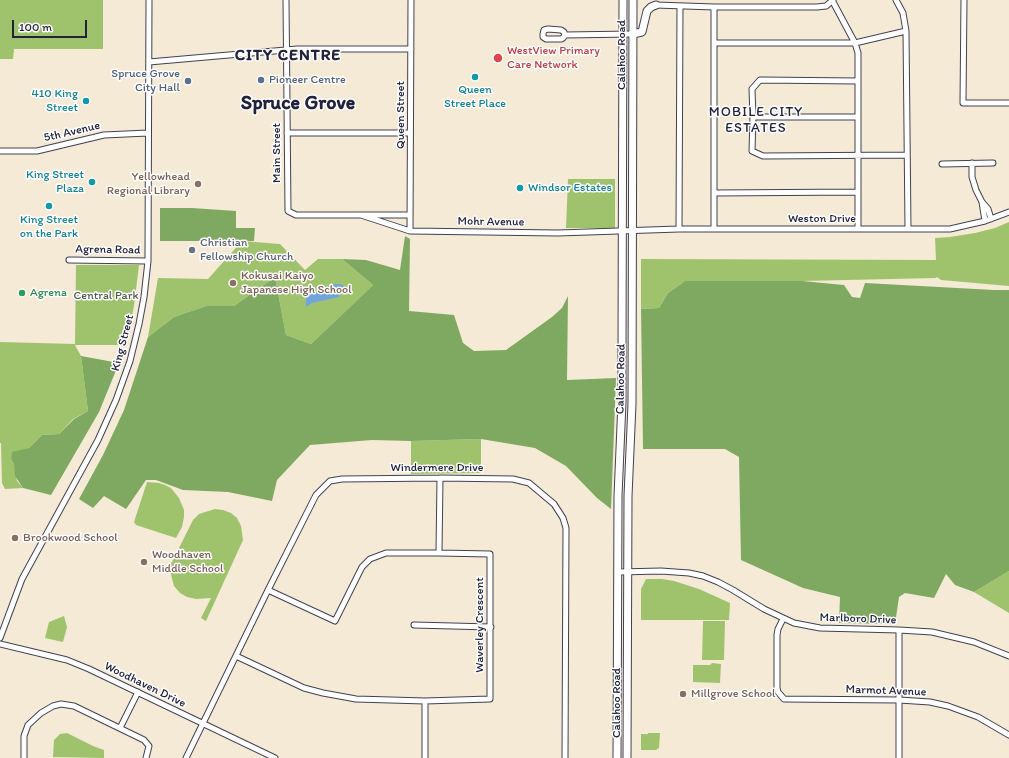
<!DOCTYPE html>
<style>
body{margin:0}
#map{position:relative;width:1009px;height:758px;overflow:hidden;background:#f5ead5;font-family:Itim,sans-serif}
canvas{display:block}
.scale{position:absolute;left:12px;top:20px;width:75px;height:18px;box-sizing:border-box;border:2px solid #22223b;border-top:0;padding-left:5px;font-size:12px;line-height:14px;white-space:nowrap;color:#22223b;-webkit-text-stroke:3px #fff;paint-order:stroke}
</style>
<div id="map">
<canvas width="1009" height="758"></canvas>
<div class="scale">100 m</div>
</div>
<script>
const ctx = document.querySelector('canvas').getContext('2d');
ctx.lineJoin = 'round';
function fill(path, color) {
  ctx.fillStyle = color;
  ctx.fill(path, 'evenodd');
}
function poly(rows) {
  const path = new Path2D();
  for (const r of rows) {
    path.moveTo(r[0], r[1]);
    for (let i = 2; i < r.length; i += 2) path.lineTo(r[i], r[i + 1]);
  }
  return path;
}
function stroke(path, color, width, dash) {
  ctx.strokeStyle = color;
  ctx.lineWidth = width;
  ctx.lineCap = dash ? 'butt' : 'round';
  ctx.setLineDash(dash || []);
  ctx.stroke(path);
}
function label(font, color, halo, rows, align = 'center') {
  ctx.font = font + ' Itim,sans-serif';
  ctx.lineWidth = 3;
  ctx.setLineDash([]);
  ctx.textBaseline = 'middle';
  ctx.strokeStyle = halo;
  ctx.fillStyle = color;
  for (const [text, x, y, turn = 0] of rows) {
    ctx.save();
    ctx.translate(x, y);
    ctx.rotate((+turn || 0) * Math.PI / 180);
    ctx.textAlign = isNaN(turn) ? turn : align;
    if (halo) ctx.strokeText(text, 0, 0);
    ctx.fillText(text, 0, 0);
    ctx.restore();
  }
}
fill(poly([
 [0,0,103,0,103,49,14,49,13,59,0,59],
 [568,179,615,179,615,228,566,228],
 [1009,222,1009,286,941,280,937,277,936,278,802,281,685,281,668,293,659,308,641,309,641,259,936,260,935,238,950,237,975,233,995,228],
 [242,241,280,244,305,270,318,259,342,259,373,285,311,344,286,335,275,277,234,306,206,306,174,317,148,337,158,278,208,279],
 [76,265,139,265,134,306,126,345,75,345,81,356,88,411,73,419,59,434,42,435,29,448,11,459,14,464,17,481,23,488,5,489,2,483,1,443,0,443,0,342,75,344],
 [481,439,481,473,411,474,411,441],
 [147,482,159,483,165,485,171,488,179,498,184,510,184,517,182,527,176,538,136,525,134,522],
 [215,509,223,510,231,513,237,518,241,526,243,540,206,621,201,618,211,598,196,599,187,597,180,593,174,586,170,571,171,564,193,520,199,514],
 [1009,571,1009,613,974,592],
 [646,579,662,579,674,581,699,589,730,603,729,620,641,620,641,589],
 [64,616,67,627,63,642,45,638,49,622],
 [703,621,725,621,724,660,702,660],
 [712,663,721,664,720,683,693,682,693,665,710,665],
 [67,733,93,746,104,750,104,758,53,757,54,740,60,734],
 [648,733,660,733,659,748,656,750,641,750,641,734,648,734]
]), '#9fc36d');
fill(poly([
 [160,208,192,208,236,211,236,228,255,228,254,241,160,241],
 [405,236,410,239,409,311,454,315,463,343,474,351,506,350,552,317,562,308,568,296,567,380,616,378,611,509,597,498,566,466,535,448,481,439,411,441,372,440,310,445,277,480,272,501,228,492,183,490,156,480,146,480,126,509,104,496,93,508,79,499,103,455,124,410,148,337,174,317,206,306,234,306,275,277,286,335,311,344,373,285,342,259,366,260,400,270],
 [685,281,802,281,844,285,852,297,860,298,865,283,994,290,1009,290,1009,571,974,592,955,585,946,574,934,598,905,593,899,597,895,624,839,623,840,597,803,588,741,560,739,457,725,449,643,449,641,309,659,308,668,293],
 [81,356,119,363,99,412,51,495,23,488,15,476,14,464,11,459,12,452,29,448,42,435,59,434,74,419,88,411]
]), '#7fa960');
fill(poly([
 [332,284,341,284,344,287,339,297,312,303,306,307,306,294,320,291]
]), '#6fa4dc');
const minor = poly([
 [286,0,288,211,296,215,410,215],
 [832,0,855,43,858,53,858,229],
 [896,0,903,13,906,31,908,229],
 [964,0,963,103,1009,103],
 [656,5,714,7,817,7,826,6,833,0],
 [714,7,714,229],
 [565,35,564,32,561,30,548,29,544,30,543,34,543,37,546,39,561,39,563,38,565,35,633,34],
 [714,43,855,43,906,31],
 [149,62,297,49,411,49],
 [858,81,760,80,752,89,753,117,752,151,763,156,907,155],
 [753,117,858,117],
 [287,133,410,133],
 [0,151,37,151,104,135,148,133],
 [972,163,972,177,976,190,982,202,988,209,991,219],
 [942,164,993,163],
 [714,193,858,192],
 [982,202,985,221],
 [361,215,410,231,558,233,679,229,950,229,985,221,1009,212],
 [679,229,680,6],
 [410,231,411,0],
 [69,260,148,261],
 [439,553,440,478],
 [618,572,661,571,689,573,703,576,718,582,733,590,764,609,794,623,820,628,899,630,932,632,974,642,1009,656],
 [783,619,778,629,777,635,777,688,778,692,784,699,899,700,930,702,948,706,978,717,1009,735],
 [414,625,491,627],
 [0,638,22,579,98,440,116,400,130,361,139,324,144,297,148,261,149,0],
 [0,644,67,660,89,669,275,758],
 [236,656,304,688,323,693,356,699,425,701,490,699,490,554,439,553,386,553,370,559,362,567,335,621,268,590],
 [120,728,138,692],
 [24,758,24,736,28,725,41,713,53,706,61,704,74,706,144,740,149,746,146,758],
 [186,758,268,590,316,495,330,481,342,479,440,478,513,479,529,483,554,504,563,518,566,528,565,758],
 [425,758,425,701],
 [899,758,899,630]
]);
const major = poly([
 [633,34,642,32,647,11,651,7,656,5],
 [617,758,618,496,622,402,622,348,623,0],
 [627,758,628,496,632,404,633,0]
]);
stroke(minor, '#424052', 7);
stroke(major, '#424052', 9);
stroke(minor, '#fff', 5);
stroke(major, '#fff', 7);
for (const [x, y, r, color] of [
 [498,58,5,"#e0444e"],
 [475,77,4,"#0f9aa8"],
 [261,80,4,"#5c6f8a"],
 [188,81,4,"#5c6f8a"],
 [86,101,4,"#0f9aa8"],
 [92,182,4,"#0f9aa8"],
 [198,184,4,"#8d6e63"],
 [520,188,4,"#0f9aa8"],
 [49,206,4,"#0f9aa8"],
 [192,250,4,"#6b7280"],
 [233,283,4,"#8d6e63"],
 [22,293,4,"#2e9e5b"],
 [15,538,4,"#8d6e63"],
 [144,562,4,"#8d6e63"],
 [683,694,4,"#8d6e63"]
]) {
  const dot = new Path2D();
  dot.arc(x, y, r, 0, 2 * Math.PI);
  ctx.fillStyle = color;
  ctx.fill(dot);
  stroke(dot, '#fff', 1.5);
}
label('12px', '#be3a42', '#fff', [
 ["WestView Primary",507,51],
 ["Care Network",507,65]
], 'left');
label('12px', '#22223b', '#fff', [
 ["Calahoo Road",622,55,-90],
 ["Queen Street",401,115,-90],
 ["5th Avenue",72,132,-13],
 ["Main Street",277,153,-90],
 ["Weston Drive",822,219],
 ["Mohr Avenue",491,222,1],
 ["Agrena Road",108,250,1],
 ["King Street",123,343,-75],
 ["Calahoo Road",621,379,-89],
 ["Windermere Drive",437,468],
 ["Marlboro Drive",858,619,2],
 ["Waverley Crescent",480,625,-90],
 ["Woodhaven Drive",145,685,26],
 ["Marmot Avenue",886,691,2],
 ["Calahoo Road",617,703,-90]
]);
label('12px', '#4e5e75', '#fff', [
 ["Spruce Grove",180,74],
 ["City Hall",180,88],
 ["Pioneer Centre",269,80,"left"]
], 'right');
label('12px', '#0d838f', '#fff', [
 ["Queen",475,90],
 ["Street Place",475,104],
 ["410 King",78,94,"right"],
 ["Street",78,108,"right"],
 ["King Street",84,175,"right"],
 ["Plaza",84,189,"right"],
 ["Windsor Estates",528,188,"left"],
 ["King Street",49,220],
 ["on the Park",49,234]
]);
label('12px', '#785e54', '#fff', [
 ["Yellowhead",190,177,"right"],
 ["Regional Library",190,191,"right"],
 ["Kokusai Kaiyo",241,276],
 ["Japanese High School",241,290],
 ["Brookwood School",23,538],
 ["Woodhaven",152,555],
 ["Middle School",152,569],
 ["Millgrove School",691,694]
], 'left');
label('12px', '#5b616d', '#fff', [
 ["Christian",200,243],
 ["Fellowship Church",200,257]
], 'left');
label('12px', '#27864d', '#fff', [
 ["Agrena",30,293]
], 'left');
label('12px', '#4e5a4c', '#fff', [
 ["Central Park",106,296]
]);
ctx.letterSpacing = '1px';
label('14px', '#22223b', '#fff', [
 ["MOBILE CITY",756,112],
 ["ESTATES",756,128]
]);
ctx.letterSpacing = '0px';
ctx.letterSpacing = '1px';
label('bold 16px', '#22223b', '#fff', [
 ["CITY CENTRE",288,56]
]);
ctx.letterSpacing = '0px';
label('bold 20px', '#22223b', '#fff', [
 ["Spruce Grove",298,104]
]);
</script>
